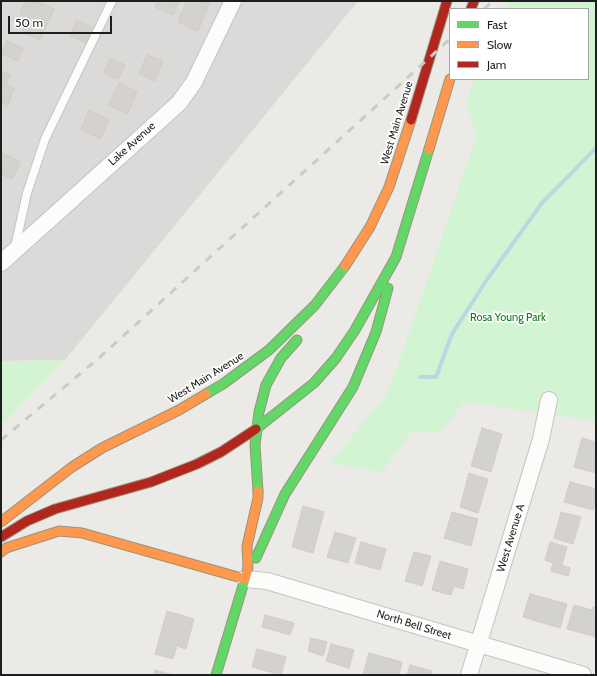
<!DOCTYPE html>
<style>
body{margin:0}
#map{position:relative;width:597px;height:676px;overflow:hidden;background:#eceae6;font-family:Cabin,sans-serif}
canvas{display:block}
.frame{position:absolute;inset:0;border:2px solid #1e1e1e;pointer-events:none}
.legend{position:absolute;left:449px;top:8px;width:140px;height:72px;box-sizing:border-box;background:#fff;border:1px solid #a5a5a5;margin:0;padding:5px 7px;list-style:none;font-size:12px;color:#1e1e1e}
.legend li{display:flex;align-items:center;gap:8px;height:20px}
.legend b{width:20px;border:1px solid #a5a5a5}
.scale{position:absolute;left:8px;top:16px;width:104px;height:18px;box-sizing:border-box;border:2px solid #1e1e1e;border-top:0;padding-left:5px;font-size:12px;line-height:14px;white-space:nowrap;color:#1e1e1e;-webkit-text-stroke:3px #fff;paint-order:stroke}
</style>
<div id="map">
<canvas width="597" height="676"></canvas>
<div class="frame"></div>
<ul class="legend">
<li><b style="height:5px;background:#63d668"></b>Fast</li>
<li><b style="height:5px;background:#ff974d"></b>Slow</li>
<li><b style="height:5px;background:#b3261e"></b>Jam</li>
</ul>
<div class="scale">50 m</div>
</div>
<script>
const ctx = document.querySelector('canvas').getContext('2d');
ctx.lineJoin = 'round';
function fill(path, color) {
  ctx.fillStyle = color;
  ctx.fill(path, 'evenodd');
}
function poly(rows) {
  const path = new Path2D();
  for (const r of rows) {
    path.moveTo(r[0], r[1]);
    for (let i = 2; i < r.length; i += 2) path.lineTo(r[i], r[i + 1]);
  }
  return path;
}
function stroke(path, color, width, dash) {
  ctx.strokeStyle = color;
  ctx.lineWidth = width;
  ctx.lineCap = dash ? 'butt' : 'round';
  ctx.setLineDash(dash || []);
  ctx.stroke(path);
}
function label(font, color, halo, rows, align = 'center') {
  ctx.font = font + ' Cabin,sans-serif';
  ctx.lineWidth = 3.5;
  ctx.setLineDash([]);
  ctx.textBaseline = 'middle';
  ctx.strokeStyle = halo;
  ctx.fillStyle = color;
  for (const [text, x, y, turn = 0] of rows) {
    ctx.save();
    ctx.translate(x, y);
    ctx.rotate((+turn || 0) * Math.PI / 180);
    ctx.textAlign = isNaN(turn) ? turn : align;
    if (halo) ctx.strokeText(text, 0, 0);
    ctx.fillText(text, 0, 0);
    ctx.restore();
  }
}
fill(poly([
 [1,1,358,1,65,360,1,361]
]), '#dbdad8');
fill(poly([
 [510,1,596,1,596,421,465,402,441,431,412,431,382,472,330,463,385,397,399,362,476,137,467,101,474,79,588,79,588,9,501,9],
 [65,360,1,426,1,361]
]), '#d3f4d2');
stroke(poly([
 [420,377,436,377,452,334,488,278,542,203,596,148]
]), '#b8d9e1', 4);
const building = poly([
 [25,1,36,1,54,9,40,40,22,32,28,17,20,14,25,1],
 [158,1,179,1,173,15,155,7,158,1],
 [187,1,202,1,209,4,198,31,178,22,187,1],
 [77,20,92,27,86,43,70,36,77,20],
 [7,41,23,48,18,61,2,54,7,41],
 [147,55,163,61,155,81,139,74,147,55],
 [110,59,125,65,118,79,104,73,110,59],
 [1,71,10,75,6,85,14,88,8,105,1,102,1,71],
 [119,83,137,92,127,114,108,105,119,83],
 [89,110,109,120,100,139,81,129,89,110],
 [1,152,20,162,12,179,1,174,1,152],
 [482,428,502,434,491,472,471,466,482,428],
 [582,438,596,442,595,473,574,467,582,438],
 [469,473,488,479,478,513,460,507,469,473],
 [570,482,596,489,596,499,593,510,564,502,570,482],
 [303,506,324,512,313,553,292,547,303,506],
 [452,512,478,519,471,546,444,538,452,512],
 [561,512,581,517,573,544,554,538,561,512],
 [335,532,356,538,348,563,327,557,335,532],
 [361,542,386,549,380,570,355,563,361,542],
 [550,542,567,547,562,565,570,568,568,576,551,571,553,563,545,560,550,542],
 [414,552,431,556,422,586,405,581,414,552],
 [440,561,468,569,463,589,454,586,451,595,432,590,440,561],
 [530,594,567,604,560,628,523,617,530,594],
 [574,605,592,610,593,607,596,607,596,637,567,629,574,605],
 [167,611,194,619,186,649,177,646,173,659,155,654,167,611],
 [265,615,294,623,290,635,262,627,265,615],
 [311,638,327,642,323,656,308,651,311,638],
 [331,644,354,650,349,668,326,661,331,644],
 [257,649,286,657,281,675,252,667,257,649],
 [369,653,402,662,399,675,363,675,369,653],
 [410,665,432,671,431,675,407,675,410,665],
 [155,670,173,675,154,675,155,670]
]);
fill(building, '#d4d2cf');
stroke(building, '#d0ccc7', 1);
const lane = poly([
 [15,247,27,193,45,139,112,1]
]);
const street = poly([
 [1,263,179,103,194,82,233,1],
 [245,579,267,581,583,675],
 [469,675,541,439,549,400]
]);
const fast = poly([
 [206,394,223,384,269,350,315,305,345,266],
 [256,429,314,383,336,358,355,330,396,257,429,149],
 [258,491,255,445,259,412,266,385,281,358,297,340],
 [256,558,285,494,353,387,376,332,388,288],
 [216,675,245,579]
]);
const slow = poly([
 [429,149,450,79],
 [345,266,370,227,389,187,411,120],
 [1,522,72,467,102,448,179,410,206,394],
 [1,552,6,548,59,531,82,533,245,579,248,568,247,546,258,498,258,491]
]);
const jam = poly([
 [471,9,474,1],
 [411,120,447,1],
 [1,537,27,521,55,509,151,482,197,464,221,452,256,429]
]);
stroke(lane, '#c5c4c2', 10);
stroke(street, '#c5c4c2', 18);
stroke(fast, '#95967d', 11);
stroke(slow, '#95967d', 11);
stroke(jam, '#95967d', 11);
stroke(lane, '#fcfcfb', 8);
stroke(street, '#fcfcfb', 16);
stroke(fast, '#63d668', 9);
stroke(slow, '#ff974d', 9);
stroke(jam, '#b3261e', 9);
stroke(poly([
 [484,9,493,1],
 [1,440,99,358,450,39]
]), '#cacac9', 3, [8, 8]);
label('11px', '#1e1e1e', '#fff', [
 ["West Main Avenue",397,123,-73],
 ["Lake Avenue",132,144,-42],
 ["West Main Avenue",206,378,-32],
 ["West Avenue A",511,538,-73],
 ["North Bell Street",414,625,17]
]);
label('11px', '#06810f', '#fff', [
 ["Rosa Young Park",508,318]
]);
</script>
